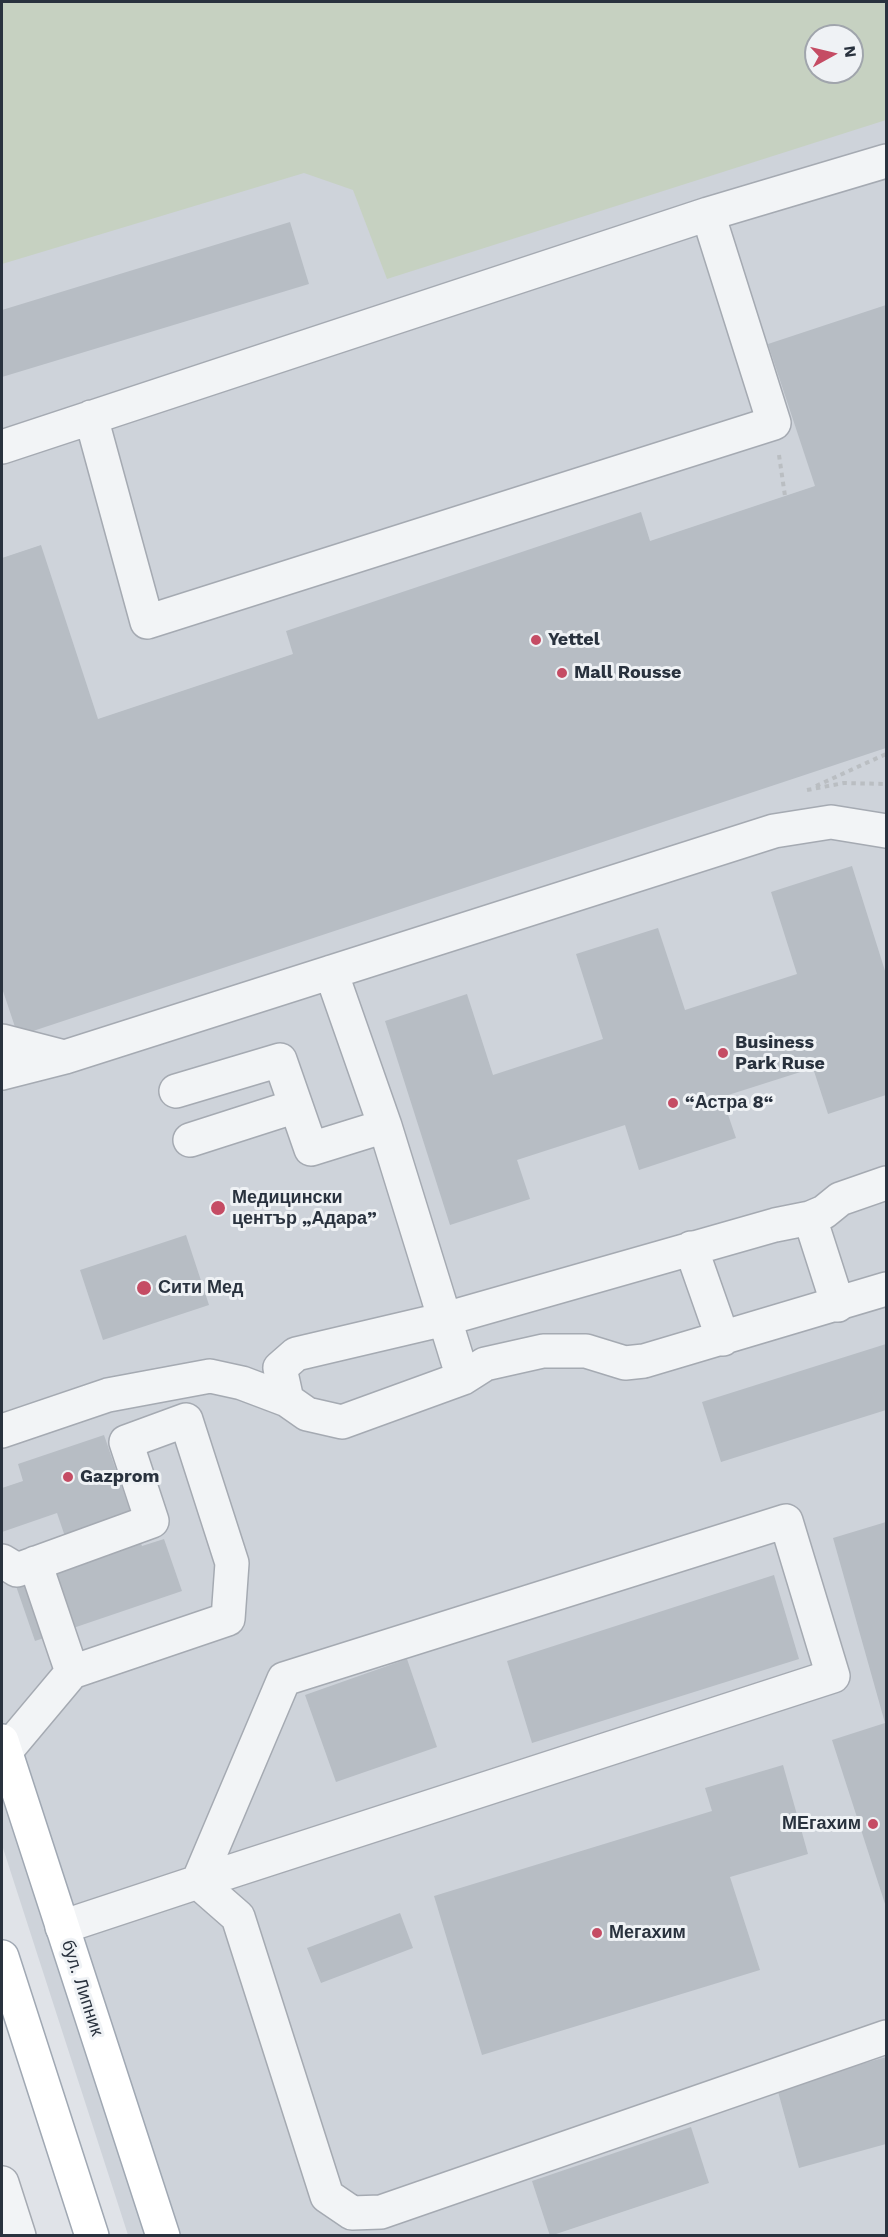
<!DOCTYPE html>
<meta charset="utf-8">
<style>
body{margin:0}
#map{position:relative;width:888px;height:2237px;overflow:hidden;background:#e0e3e8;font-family:"Work Sans",sans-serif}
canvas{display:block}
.frame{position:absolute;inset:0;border:3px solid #29323e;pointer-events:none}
.north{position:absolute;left:804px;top:24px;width:60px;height:60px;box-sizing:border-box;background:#eff2f5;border:2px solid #a0a5ac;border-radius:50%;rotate:82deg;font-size:16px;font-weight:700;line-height:24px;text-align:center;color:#29323e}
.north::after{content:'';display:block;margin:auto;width:21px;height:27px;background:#c54c64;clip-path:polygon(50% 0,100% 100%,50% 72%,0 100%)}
</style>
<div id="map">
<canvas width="888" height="2237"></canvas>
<div class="frame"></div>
<div class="north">N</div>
</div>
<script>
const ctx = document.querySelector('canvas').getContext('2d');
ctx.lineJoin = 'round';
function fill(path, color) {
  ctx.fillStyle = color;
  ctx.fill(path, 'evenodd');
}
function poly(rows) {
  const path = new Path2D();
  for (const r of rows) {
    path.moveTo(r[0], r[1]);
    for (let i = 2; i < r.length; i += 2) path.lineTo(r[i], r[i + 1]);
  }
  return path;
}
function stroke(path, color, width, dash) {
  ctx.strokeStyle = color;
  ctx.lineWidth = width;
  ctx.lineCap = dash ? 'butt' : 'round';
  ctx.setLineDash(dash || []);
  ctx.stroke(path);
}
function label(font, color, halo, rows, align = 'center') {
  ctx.font = font + ' "Work Sans",sans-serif';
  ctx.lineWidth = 6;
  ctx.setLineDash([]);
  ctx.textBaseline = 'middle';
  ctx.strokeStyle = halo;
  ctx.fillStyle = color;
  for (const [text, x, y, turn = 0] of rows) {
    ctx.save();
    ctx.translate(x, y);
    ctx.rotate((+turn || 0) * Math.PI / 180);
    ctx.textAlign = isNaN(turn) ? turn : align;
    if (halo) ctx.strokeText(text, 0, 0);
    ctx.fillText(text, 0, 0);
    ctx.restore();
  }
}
fill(poly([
 [2,2,886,2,886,2235,128,2235,2,1845],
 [816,36,852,36,852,72,816,72]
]), '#ced3da');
fill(poly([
 [2,2,886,2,886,120,387,279,353,190,304,173,2,264],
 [816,36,852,36,852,72,816,72]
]), '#c6d1c1');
fill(poly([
 [290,222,309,284,2,377,2,310],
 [886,305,886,748,18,1036,2,988,2,558,41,545,98,719,293,654,286,631,641,512,650,541,815,486,768,344],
 [852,866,886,974,886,1095,828,1114,813,1068,722,1097,736,1138,639,1170,625,1125,517,1160,530,1199,450,1225,385,1021,467,994,493,1075,603,1039,576,954,658,928,685,1010,797,974,771,892],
 [186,1235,209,1305,103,1340,80,1270],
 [886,1344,886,1410,721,1462,702,1402],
 [104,1435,142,1546,164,1539,182,1591,35,1641,16,1586,75,1566,57,1513,2,1532,2,1488,23,1481,18,1464],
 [886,1522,886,1907,832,1740,885,1723,833,1538],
 [774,1575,799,1659,532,1743,507,1661],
 [407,1659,437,1747,336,1782,305,1695],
 [783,1765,808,1854,730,1877,760,1970,482,2055,434,1896,712,1811,705,1788],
 [400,1913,413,1948,321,1983,307,1948],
 [886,2057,886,2144,799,2168,777,2088],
 [691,2127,709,2183,550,2236,532,2181]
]), '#b7bdc4');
const minor = poly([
 [91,417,147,622,774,423,708,214],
 [2,447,708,214,886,161],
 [331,972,385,1126,463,1378],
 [2,1041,60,1056],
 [2,1073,65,1057,774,831,831,822,886,831],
 [176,1091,280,1060,311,1149,385,1126],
 [190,1140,296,1106],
 [810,1218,838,1305],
 [691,1248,723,1339],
 [287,1400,280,1368,296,1354,445,1319,775,1225,810,1218,824,1212,840,1199,886,1183],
 [2,1431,108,1395,210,1376,242,1383,287,1400,307,1414,342,1422,463,1378,485,1364,543,1351,586,1351,625,1363,644,1361,886,1289],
 [2,1561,17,1570,152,1521,126,1442,186,1420,232,1563,228,1619,72,1672,5,1752,2,1751],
 [35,1563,72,1672],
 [62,1927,198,1882,833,1676,786,1521,284,1679,198,1882,238,1917,327,2196,352,2213,381,2212,886,2037],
 [2,2183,19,2236]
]);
const major = poly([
 [2,1741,163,2236],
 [2,1957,92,2236]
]);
stroke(minor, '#a5aab2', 36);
stroke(major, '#a0a8b3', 36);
stroke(poly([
 [779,455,785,496],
 [816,786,886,754],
 [807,790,844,783,886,784]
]), '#babec2', 4, [4.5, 4.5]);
stroke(minor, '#f2f4f6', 33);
stroke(major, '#fff', 33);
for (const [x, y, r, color] of [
 [536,640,6,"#c54c64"],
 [562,673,6,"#c54c64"],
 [723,1053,6,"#c54c64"],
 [673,1103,6,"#c54c64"],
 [218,1208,8,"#c54c64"],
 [144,1288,8,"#c54c64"],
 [68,1477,6,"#c54c64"],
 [873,1824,6,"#c54c64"],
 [597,1933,6,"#c54c64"]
]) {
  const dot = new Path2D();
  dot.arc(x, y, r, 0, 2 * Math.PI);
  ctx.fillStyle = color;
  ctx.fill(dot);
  stroke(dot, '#eff2f5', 2);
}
label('bold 18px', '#29323e', '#eff2f5', [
 ["Yettel",548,640],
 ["Mall Rousse",574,673],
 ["Business",735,1043],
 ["Park Ruse",735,1064],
 ["“Астра 8“",685,1103],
 ["Медицински",232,1198],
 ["център „Адара”",232,1219],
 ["Сити Мед",158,1288],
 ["Gazprom",80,1477],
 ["МЕгахим",861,1824,"right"],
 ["Мегахим",609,1933]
], 'left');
label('18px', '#29323e', '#eff2f5', [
 ["бул. Липник",82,1988,72]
]);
</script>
